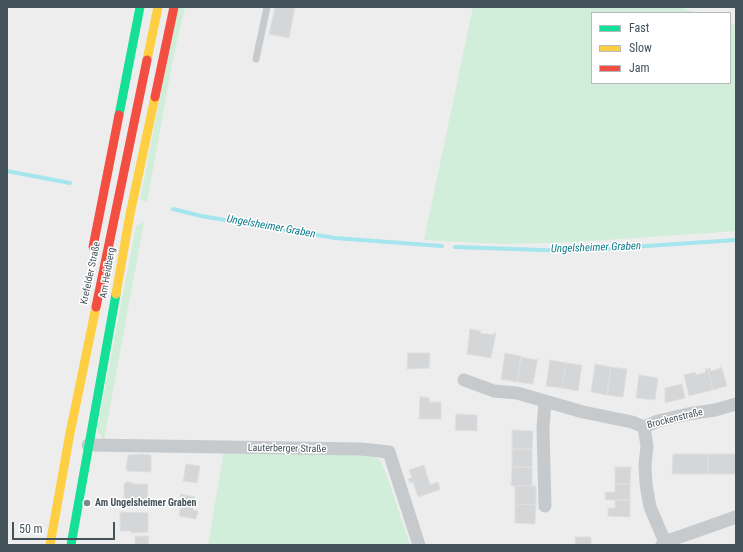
<!DOCTYPE html>
<meta charset="utf-8">
<style>
body{margin:0}
#map{position:relative;width:743px;height:552px;overflow:hidden;background:#eeeded;font-family:"Roboto Condensed",sans-serif}
canvas{display:block}
.frame{position:absolute;inset:0;border:8px solid #44525a;pointer-events:none}
.legend{position:absolute;left:591px;top:12px;width:140px;height:72px;box-sizing:border-box;background:#fff;border:1px solid #b4babd;margin:0;padding:5px 7px;list-style:none;font-size:12px;color:#44525a}
.legend li{display:flex;align-items:center;gap:8px;height:20px}
.legend b{width:20px;border:1px solid #b4babd}
.scale{position:absolute;left:12px;top:522px;width:103px;height:18px;box-sizing:border-box;border:2px solid #44525a;border-top:0;padding-left:5px;font-size:12px;line-height:14px;white-space:nowrap;color:#44525a;-webkit-text-stroke:3px #fff;paint-order:stroke}
</style>
<div id="map">
<canvas width="743" height="552"></canvas>
<div class="frame"></div>
<ul class="legend">
<li><b style="height:5px;background:#16e098"></b>Fast</li>
<li><b style="height:5px;background:#ffcf43"></b>Slow</li>
<li><b style="height:5px;background:#f24e42"></b>Jam</li>
</ul>
<div class="scale">50 m</div>
</div>
<script>
const ctx = document.querySelector('canvas').getContext('2d');
ctx.lineJoin = 'round';
function fill(path, color) {
  ctx.fillStyle = color;
  ctx.fill(path, 'evenodd');
}
function poly(rows) {
  const path = new Path2D();
  for (const r of rows) {
    path.moveTo(r[0], r[1]);
    for (let i = 2; i < r.length; i += 2) path.lineTo(r[i], r[i + 1]);
  }
  return path;
}
function stroke(path, color, width, dash) {
  ctx.strokeStyle = color;
  ctx.lineWidth = width;
  ctx.lineCap = dash ? 'butt' : 'round';
  ctx.setLineDash(dash || []);
  ctx.stroke(path);
}
function label(font, color, halo, rows, align = 'center') {
  ctx.font = font + ' "Roboto Condensed",sans-serif';
  ctx.lineWidth = 3;
  ctx.setLineDash([]);
  ctx.textBaseline = 'middle';
  ctx.strokeStyle = halo;
  ctx.fillStyle = color;
  for (const [text, x, y, turn = 0] of rows) {
    ctx.save();
    ctx.translate(x, y);
    ctx.rotate((+turn || 0) * Math.PI / 180);
    ctx.textAlign = isNaN(turn) ? turn : align;
    if (halo) ctx.strokeText(text, 0, 0);
    ctx.fillText(text, 0, 0);
    ctx.restore();
  }
}
fill(poly([
 [178,7,185,7,173,59,147,202,140,199],
 [473,7,680,7,696,13,592,13,592,83,730,83,730,24,736,25,736,231,577,242,503,244,424,240],
 [144,222,104,440,97,430,136,226],
 [224,450,365,454,378,459,381,462,388,479,410,545,208,545]
]), '#d0eed9');
stroke(poly([
 [7,171,70,183],
 [173,209,201,216,335,238,442,246],
 [455,247,571,251,736,240]
]), '#a4e5ee', 4);
const building = poly([
 [275,7,295,7,289,38,269,34,275,7],
 [470,329,481,331,480,333,494,335,494,333,496,333,491,358,467,354,470,329],
 [408,353,430,353,429,369,428,368,407,369,408,353],
 [505,353,521,356,517,382,501,379,505,353],
 [521,357,537,360,538,358,533,384,517,382,521,357],
 [550,360,566,363,562,388,546,386,550,360],
 [566,363,582,365,578,391,562,388,566,363],
 [595,364,611,367,607,395,591,392,595,364],
 [721,365,727,386,713,390,708,369,710,368,711,371,721,368,721,365],
 [611,367,627,369,623,397,607,395,611,367],
 [705,369,708,369,713,390,689,396,684,375,695,372,696,375,706,372,705,369],
 [639,375,658,378,655,400,636,398,639,375],
 [682,384,685,398,665,403,665,388,682,384],
 [420,397,427,397,429,399,429,402,441,402,441,419,419,419,420,397],
 [456,414,477,415,477,431,455,430,456,414],
 [512,430,533,431,532,449,512,449,512,430],
 [512,449,532,449,532,467,512,467,512,449],
 [142,454,151,455,151,472,127,471,126,469,128,455,142,454],
 [673,454,708,454,708,474,672,474,673,454],
 [708,454,736,454,736,474,708,474,708,454],
 [186,464,200,466,197,483,183,481,186,464],
 [424,465,430,485,438,482,440,488,439,490,418,497,413,482,410,483,408,479,412,478,409,470,424,465],
 [512,467,532,467,532,486,511,486,512,467],
 [615,467,631,467,630,484,615,484,615,467],
 [126,482,131,482,132,484,148,484,147,501,124,500,124,484,126,482],
 [615,484,630,484,630,500,605,500,605,492,615,492,615,484],
 [515,486,536,486,536,505,515,504,515,486],
 [181,494,195,497,193,510,198,511,196,519,179,516,181,502,179,501,181,494],
 [615,500,630,500,630,517,608,516,608,508,615,508,615,500],
 [515,504,536,505,535,523,534,524,515,523,515,504],
 [120,512,148,513,148,532,131,533,131,531,120,531,120,512],
 [135,536,149,536,148,545,133,545,135,545,135,536],
 [575,537,591,537,591,545,575,545,575,537]
]);
fill(building, '#d5d6d7');
stroke(building, '#dfdfe0', 1);
stroke(poly([
 [256,59,267,7]
]), '#c7cacc', 7);
stroke(poly([
 [464,380,494,391,517,393,583,412,632,422,644,427,658,421,688,414,715,410,736,404],
 [644,427,647,446,645,465,646,484,650,507,665,542],
 [88,445,361,449,389,452,419,545],
 [545,506,543,428,545,402],
 [662,545,665,542,736,517]
]), '#c7cacc', 13);
stroke(poly([
 [119,115,140,7],
 [71,545,116,294]
]), '#16e098', 9);
stroke(poly([
 [147,60,158,7],
 [116,294,130,214,155,97],
 [50,545,70,433,96,307]
]), '#ffcf43', 9);
stroke(poly([
 [155,97,174,7],
 [93,247,119,115],
 [96,307,147,60]
]), '#f24e42', 9);
for (const [x, y, r, color] of [
 [87,503,4,"#80888d"]
]) {
  const dot = new Path2D();
  dot.arc(x, y, r, 0, 2 * Math.PI);
  ctx.fillStyle = color;
  ctx.fill(dot);
  stroke(dot, '#fff', 1.5);
}
label('10px', '#44525a', '#fff', [
 ["Krefelder Straße",91,273,-78],
 ["Am Heidberg",108,273,-80],
 ["Brockenstraße",675,419,-14],
 ["Lauterberger Straße",287,449,1]
]);
label('bold 10px', '#44525a', '#fff', [
 ["Am Ungelsheimer Graben",95,503]
], 'left');
label('italic 11px', '#0a7c8b', '#fff', [
 ["Ungelsheimer Graben",271,227,10],
 ["Ungelsheimer Graben",596,248,-2]
]);
</script>
